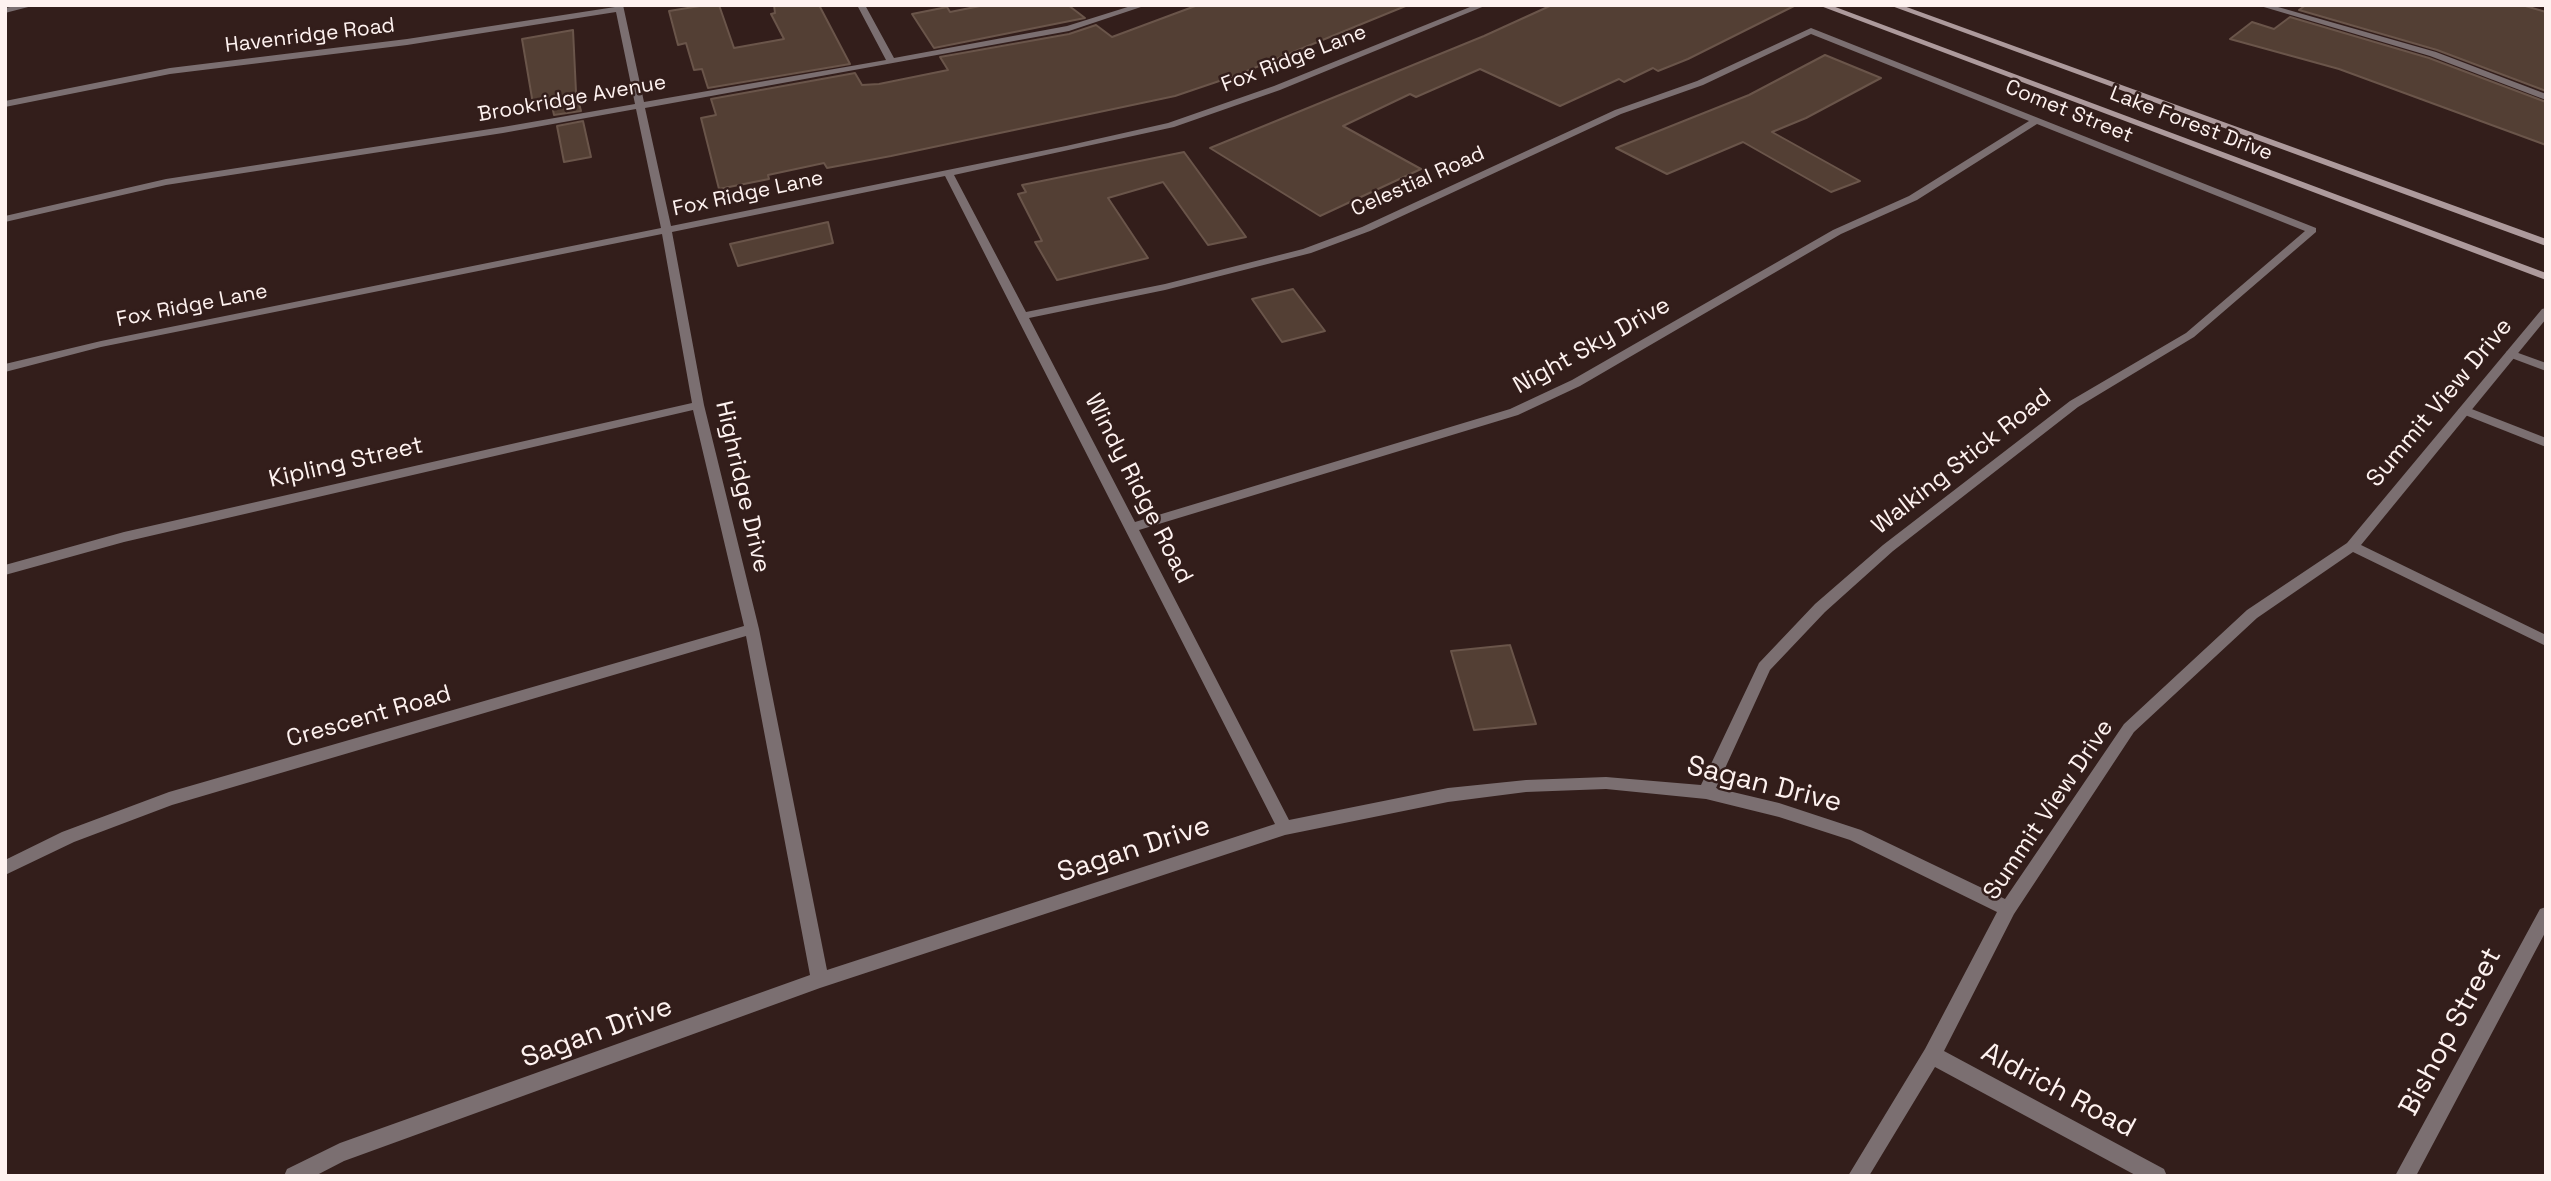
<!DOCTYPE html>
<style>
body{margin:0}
#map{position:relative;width:2551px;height:1181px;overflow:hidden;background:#331e1b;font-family:"Space Grotesk",sans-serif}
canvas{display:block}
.frame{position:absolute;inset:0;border:7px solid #fef2f0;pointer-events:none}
</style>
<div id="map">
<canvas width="2551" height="1181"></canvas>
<div class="frame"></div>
</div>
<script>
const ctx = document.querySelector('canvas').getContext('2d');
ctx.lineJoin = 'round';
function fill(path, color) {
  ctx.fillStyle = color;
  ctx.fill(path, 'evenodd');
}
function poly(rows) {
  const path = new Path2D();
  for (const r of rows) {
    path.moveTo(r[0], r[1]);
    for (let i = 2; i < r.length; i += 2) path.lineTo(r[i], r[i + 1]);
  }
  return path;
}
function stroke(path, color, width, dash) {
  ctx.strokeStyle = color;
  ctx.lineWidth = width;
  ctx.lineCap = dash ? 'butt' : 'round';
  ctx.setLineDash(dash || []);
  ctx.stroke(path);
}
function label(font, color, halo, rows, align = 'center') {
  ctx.font = font + ' "Space Grotesk",sans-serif';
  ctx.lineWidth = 5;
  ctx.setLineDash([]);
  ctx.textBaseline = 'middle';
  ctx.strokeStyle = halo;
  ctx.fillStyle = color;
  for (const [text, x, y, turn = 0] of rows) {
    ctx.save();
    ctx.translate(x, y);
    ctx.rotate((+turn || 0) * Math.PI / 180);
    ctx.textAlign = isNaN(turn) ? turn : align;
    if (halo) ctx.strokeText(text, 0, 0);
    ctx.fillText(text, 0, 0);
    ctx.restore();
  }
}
const building = poly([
 [706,5,719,5,734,48,784,39,771,14,775,13,774,5,819,5,850,64,708,88,702,69,694,70,686,43,678,45,669,11,706,5],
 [985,5,1068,5,1085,18,934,48,912,14,947,7,950,12,985,5],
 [1198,5,1408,5,1237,75,1175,96,891,156,827,168,824,163,768,175,769,179,719,189,701,118,716,115,711,99,855,73,862,85,879,84,948,70,940,57,1069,34,1096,25,1112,37,1198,5],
 [1552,5,1796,5,1688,59,1658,71,1653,68,1624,82,1619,79,1560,106,1480,69,1416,97,1410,94,1343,126,1421,169,1320,216,1210,148,1484,36,1552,5],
 [2306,5,2522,5,2546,12,2546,91,2437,50,2299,10,2306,5],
 [2290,17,2429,58,2546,102,2546,145,2339,69,2230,39,2252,22,2274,29,2290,17],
 [573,30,576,92,581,111,554,115,551,101,533,104,522,39,573,30],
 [1825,55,1881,78,1806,118,1772,132,1860,181,1831,192,1743,142,1667,174,1616,148,1749,95,1825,55],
 [583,121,591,157,564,162,557,126,583,121],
 [1184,152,1246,237,1208,245,1163,182,1108,198,1148,258,1057,280,1035,242,1042,241,1018,194,1026,192,1022,185,1184,152],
 [828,222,833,243,738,266,730,244,828,222],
 [1293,289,1325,331,1282,342,1252,299,1293,289],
 [1510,645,1536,724,1474,730,1451,651,1510,645]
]);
fill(building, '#533f34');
stroke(building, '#6a554a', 2);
fill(poly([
 [2510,350,2546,363,2546,371,2506,356,2506,352,2510,350],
 [2464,406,2546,438,2546,447,2460,413,2458,410,2464,406]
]), '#7b6f71');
fill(poly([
 [20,5,36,5,5,13,5,8,20,5],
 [615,5,623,5,644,102,886,60,857,5,865,5,894,58,1067,26,1134,5,1147,5,1069,31,645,108,671,226,1066,146,1168,123,1274,86,1475,5,1487,5,1280,90,1174,127,954,175,1026,312,1165,284,1303,249,1362,227,1615,110,1697,81,1811,28,2316,228,2316,232,2194,337,2078,407,1893,551,1825,612,1770,670,1716,788,1779,803,1861,830,2005,899,2124,724,2247,610,2347,543,2542,309,2546,308,2546,319,2361,545,2546,635,2546,646,2353,552,2257,618,2134,732,2014,914,1944,1051,2164,1169,2167,1176,2137,1176,1935,1067,1869,1176,1848,1176,1925,1049,1997,912,1850,840,1779,817,1706,799,1606,789,1526,792,1448,802,1285,835,820,988,344,1161,315,1176,284,1176,287,1169,340,1143,810,975,746,636,172,805,74,842,5,875,5,860,62,832,169,792,744,626,693,410,124,542,5,575,5,565,124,532,692,403,662,234,101,347,5,372,5,364,101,341,661,228,636,109,503,133,166,185,5,222,5,216,166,179,503,127,635,104,616,12,407,45,170,74,5,107,5,101,170,68,407,39,615,7,615,5],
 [1811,34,2029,121,1909,196,1833,230,1572,380,1510,409,1135,522,1029,318,1165,290,1311,253,1370,231,1621,114,1703,85,1811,34],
 [2037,124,2305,231,2186,333,2070,401,1883,545,1815,604,1759,663,1701,785,1606,777,1526,780,1448,788,1289,820,1139,530,1518,415,1580,386,1841,234,1917,200,2037,124],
 [945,176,1275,824,827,970,759,629,704,405,672,232,945,176],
 [2257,5,2271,5,2436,52,2546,94,2546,100,2430,56,2257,5],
 [2546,907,2546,931,2416,1176,2395,1176,2540,909,2546,907]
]), '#7b6f71');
fill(poly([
 [1818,5,1830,5,2546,273,2546,280,1818,5],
 [1889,5,1901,5,2546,239,2546,246,1889,5]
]), '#ad9a9c');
label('21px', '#fef2f0', '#331e1b', [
 ["Havenridge Road",310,36,-7],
 ["Fox Ridge Lane",1294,59,-21],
 ["Brookridge Avenue",572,99,-10],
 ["Comet Street",2069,112,22],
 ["Lake Forest Drive",2191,124,21],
 ["Celestial Road",1418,182,-24],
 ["Fox Ridge Lane",748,194,-12],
 ["Fox Ridge Lane",192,306,-11]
]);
label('24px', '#fef2f0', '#331e1b', [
 ["Night Sky Drive",1592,346,-29],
 ["Summit View Drive",2440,403,-50],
 ["Walking Stick Road",1962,462,-38],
 ["Kipling Street",346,463,-13],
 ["Highridge Drive",742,487,77],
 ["Windy Ridge Road",1138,489,63],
 ["Crescent Road",369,717,-16],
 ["Summit View Drive",2049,810,-56]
]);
label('28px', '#fef2f0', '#331e1b', [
 ["Sagan Drive",1764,785,14],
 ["Sagan Drive",1134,850,-18],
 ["Bishop Street",2451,1032,-62],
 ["Sagan Drive",597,1033,-20],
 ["Aldrich Road",2058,1091,28]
]);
</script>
